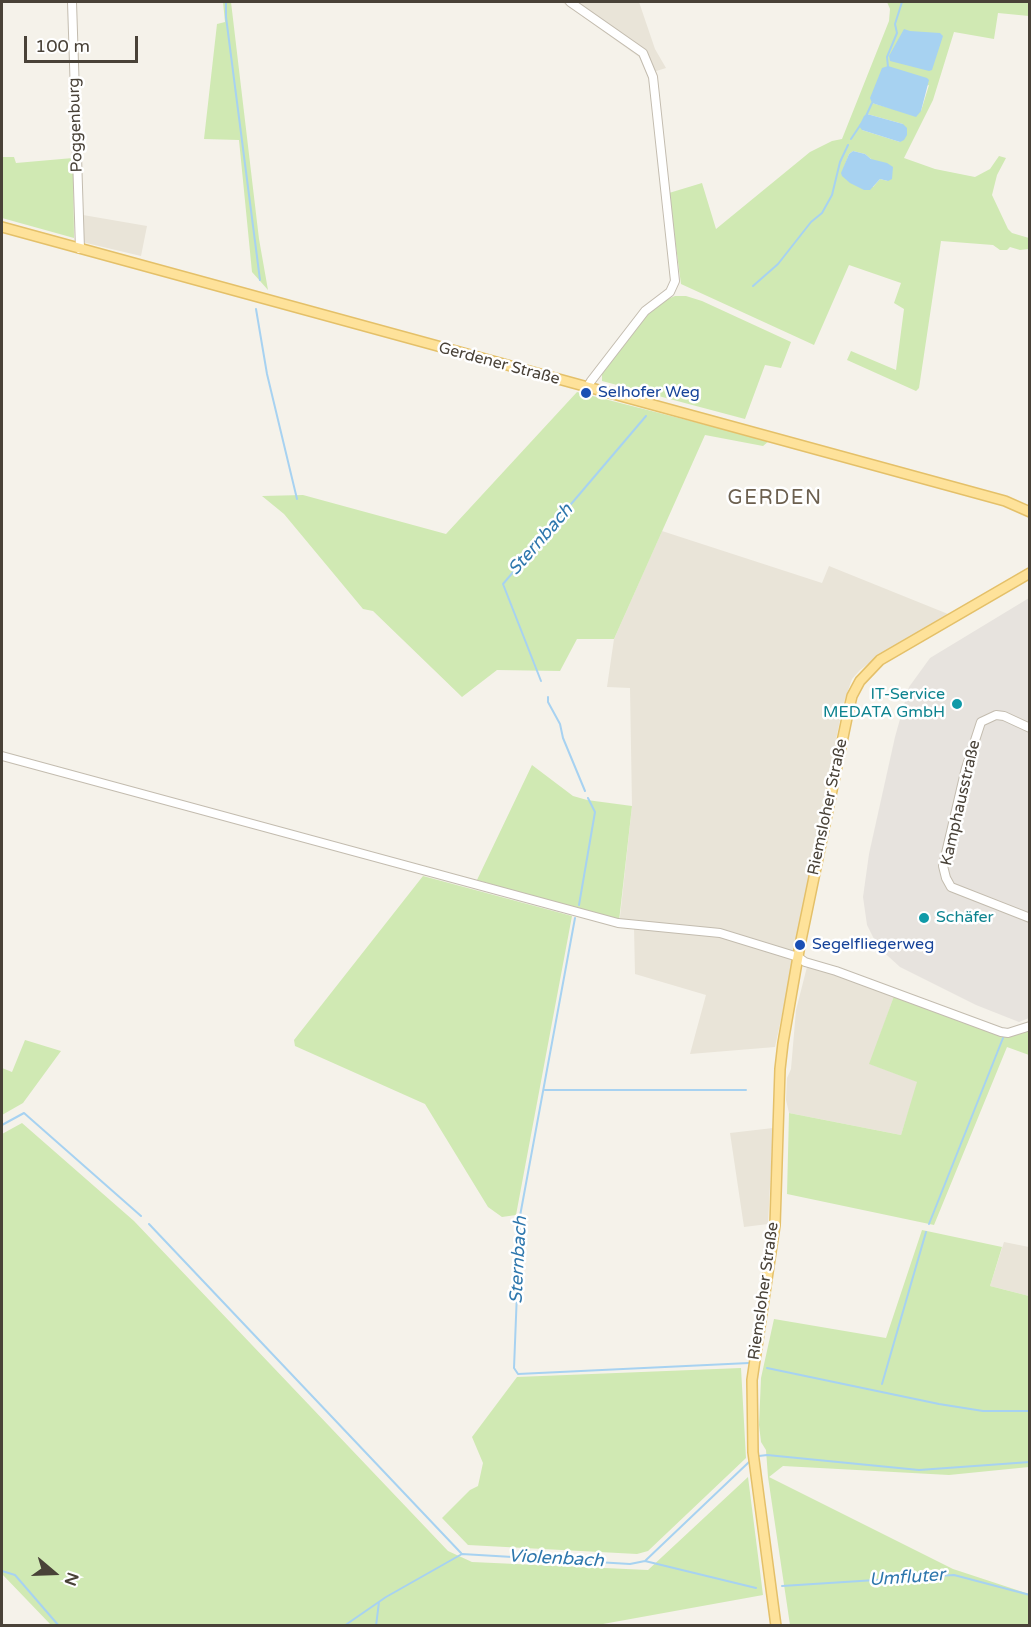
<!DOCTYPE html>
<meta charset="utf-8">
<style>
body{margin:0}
#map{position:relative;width:1031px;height:1627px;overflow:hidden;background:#f5f2ea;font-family:"Varela Round",sans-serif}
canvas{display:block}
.frame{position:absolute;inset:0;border:3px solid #494238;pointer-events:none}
.north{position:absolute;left:24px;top:1543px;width:60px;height:60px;-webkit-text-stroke:4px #fff;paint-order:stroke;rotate:109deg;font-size:16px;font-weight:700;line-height:24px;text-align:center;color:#494238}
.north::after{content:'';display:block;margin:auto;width:21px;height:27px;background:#494238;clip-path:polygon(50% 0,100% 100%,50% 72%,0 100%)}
.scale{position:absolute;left:24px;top:36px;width:114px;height:27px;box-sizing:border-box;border:3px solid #494238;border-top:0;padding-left:8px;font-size:18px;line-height:21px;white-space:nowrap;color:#494238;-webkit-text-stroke:4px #fff;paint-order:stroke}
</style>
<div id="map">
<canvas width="1031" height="1627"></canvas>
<div class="frame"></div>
<div class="north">N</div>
<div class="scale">100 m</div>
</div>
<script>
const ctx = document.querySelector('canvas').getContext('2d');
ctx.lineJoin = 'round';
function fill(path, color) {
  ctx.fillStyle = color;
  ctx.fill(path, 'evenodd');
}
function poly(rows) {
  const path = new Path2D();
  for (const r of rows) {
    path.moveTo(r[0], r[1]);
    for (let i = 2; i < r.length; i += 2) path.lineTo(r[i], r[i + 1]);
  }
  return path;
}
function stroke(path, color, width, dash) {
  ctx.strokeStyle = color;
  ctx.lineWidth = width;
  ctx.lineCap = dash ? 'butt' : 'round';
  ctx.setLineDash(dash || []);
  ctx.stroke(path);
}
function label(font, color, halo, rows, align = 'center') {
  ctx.font = font + ' "Varela Round",sans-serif';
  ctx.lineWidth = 5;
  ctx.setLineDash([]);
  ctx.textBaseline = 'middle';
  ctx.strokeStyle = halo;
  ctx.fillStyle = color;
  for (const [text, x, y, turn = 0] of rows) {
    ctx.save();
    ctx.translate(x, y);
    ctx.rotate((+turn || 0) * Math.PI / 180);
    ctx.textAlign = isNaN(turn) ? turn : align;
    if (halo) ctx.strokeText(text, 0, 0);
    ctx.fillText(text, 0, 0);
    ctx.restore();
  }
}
fill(poly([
 [562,2,639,2,655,49,666,68,647,74,639,57],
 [83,215,147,226,141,256,82,242],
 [662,531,822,583,829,566,948,614,873,660,860,670,852,679,844,702,828,776,802,923,775,1047,690,1054,706,995,635,974,634,927,619,926,632,806,630,688,607,687,614,639],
 [808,963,894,996,870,1064,918,1082,901,1135,789,1113,786,1100,787,1078,791,1069,796,1010],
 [773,1128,768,1224,744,1227,730,1133],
 [1004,1242,1029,1247,1029,1296,990,1286]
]), '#e9e4d8');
fill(poly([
 [1029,598,1029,1018,1019,1022,976,1005,900,967,878,947,867,925,863,897,869,854,895,737,909,687,930,658]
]), '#e7e3de');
fill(poly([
 [223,2,231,2,259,239,268,290,252,272,239,140,204,139,217,24,225,22],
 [887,2,1029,2,1029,16,998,13,994,39,954,32,933,100,904,158,935,169,975,177,990,169,999,156,1006,158,997,175,992,195,1008,229,1012,233,1029,238,1029,249,1020,250,1010,247,1007,250,1000,250,993,245,941,241,919,388,916,391,847,360,851,351,896,370,904,309,894,303,901,283,849,265,814,345,681,284,669,193,702,183,716,229,810,152,832,141,842,139,889,21,890,9],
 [929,85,921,111,893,109,872,103],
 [867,114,903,124,900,142,862,130],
 [853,151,865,154,871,159,888,181,880,179,873,187,842,173,849,154],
 [2,157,14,157,16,163,73,158,74,238,2,218],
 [675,296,686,296,702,301,791,342,781,368,765,365,745,419,602,381,602,374,649,313,665,300],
 [577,392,769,441,763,446,705,435,614,639,577,639,560,671,497,670,462,697,373,611,363,609,284,514,262,496,303,495,446,534],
 [532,765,573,796,587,800,632,806,619,921,477,880],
 [423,876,572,916,516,1215,502,1217,488,1207,425,1104,295,1046,294,1040],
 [894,996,1007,1037,1029,1030,1029,1055,1007,1047,934,1225,787,1194,789,1113,901,1135,917,1082,869,1064],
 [25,1040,61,1051,23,1103,2,1115,2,1068,12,1072],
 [22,1123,134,1221,448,1551,472,1562,648,1570,748,1477,763,1595,592,1626,51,1625,2,1574,2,1134],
 [922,1230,1002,1247,990,1286,1029,1296,1029,1467,949,1475,783,1466,769,1477,953,1569,1029,1594,1029,1625,790,1625,768,1477,766,1450,761,1442,759,1425,761,1378,774,1319,886,1338],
 [741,1368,746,1458,648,1551,637,1554,468,1545,442,1518,470,1490,478,1486,483,1463,472,1437,517,1377]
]), '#d0e9b3');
fill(poly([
 [904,29,910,31,940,33,943,36,932,70,929,71,890,61,889,56],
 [888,66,927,78,929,80,921,111,916,117,872,103,870,98,882,68],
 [867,114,903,124,907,128,907,135,904,140,900,142,862,130,859,126,864,116],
 [853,151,865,154,871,159,887,163,893,167,892,179,888,181,880,179,870,190,864,190,850,183,842,176,841,173,849,154]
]), '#a7d2f1');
stroke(poly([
 [226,2,226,17,260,280],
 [888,67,887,57,897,33,895,24,902,2],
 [866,116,872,103],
 [851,139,861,124],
 [753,286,778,264,811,222,822,213,832,195,840,162,848,145],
 [256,309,267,374,297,499],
 [541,681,503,584,646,416],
 [548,697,548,702,560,724,563,738,585,791],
 [579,905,595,812,588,798],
 [575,918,520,1216,514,1368,518,1374,749,1363],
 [545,1090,746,1090],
 [2,1125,24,1113,141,1216],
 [149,1224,461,1553],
 [929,1224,1003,1038],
 [767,1368,939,1404,983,1411,1030,1411],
 [882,1384,926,1232],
 [759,1456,767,1455,919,1470,1030,1462],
 [645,1561,756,1588],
 [2,1571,15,1575,59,1626],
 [782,1586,954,1575,1030,1595],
 [344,1626,386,1597,462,1554,630,1564,645,1561,749,1462],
 [376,1626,379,1602]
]), '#a7d2f1', 2);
const minor = poly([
 [72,2,80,249],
 [570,2,643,53,653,77,675,281,670,292,645,311,591,381,587,388],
 [1030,728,1004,716,996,715,981,722,966,768,943,866,946,878,951,887,1030,918],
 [2,756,618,923,720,933,798,957,805,962,836,971,1001,1032,1008,1033,1030,1026]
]);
const major = poly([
 [2,227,1005,501,1030,512],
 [776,1626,753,1452,752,1380,775,1225,780,1069,783,1043,800,945,848,713,852,696,860,681,880,660,1030,573]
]);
stroke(minor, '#c3bcaf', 10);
stroke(major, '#e4c069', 12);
stroke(minor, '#fff', 8);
stroke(major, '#fee29a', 9);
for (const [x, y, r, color] of [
 [586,393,6,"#1a4fb4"],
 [957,704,6,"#0f9aa8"],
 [924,918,6,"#0f9aa8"],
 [800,945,6,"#1a4fb4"]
]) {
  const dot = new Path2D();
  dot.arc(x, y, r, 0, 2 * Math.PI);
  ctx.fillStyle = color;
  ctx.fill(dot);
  stroke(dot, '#fff', 2);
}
label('16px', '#494238', '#fff', [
 ["Poggenburg",76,125,-92],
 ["Gerdener Straße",499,364,15],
 ["Kamphausstraße",961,803,-77],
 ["Riemsloher Straße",828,807,-78],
 ["Riemsloher Straße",764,1291,-82]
]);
label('16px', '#164399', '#fff', [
 ["Selhofer Weg",598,393],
 ["Segelfliegerweg",812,945]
], 'left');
label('16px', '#0d838f', '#fff', [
 ["IT-Service",945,695],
 ["MEDATA GmbH",945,713],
 ["Schäfer",936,918,"left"]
], 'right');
label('italic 18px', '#2e77ad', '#fff', [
 ["Sternbach",541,540,-49],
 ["Sternbach",519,1260,-87],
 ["Violenbach",556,1559,3],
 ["Umfluter",907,1578,-4]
]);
ctx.letterSpacing = '1.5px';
label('20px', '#6c604f', '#fff', [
 ["GERDEN",775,499]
]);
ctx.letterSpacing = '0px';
</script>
